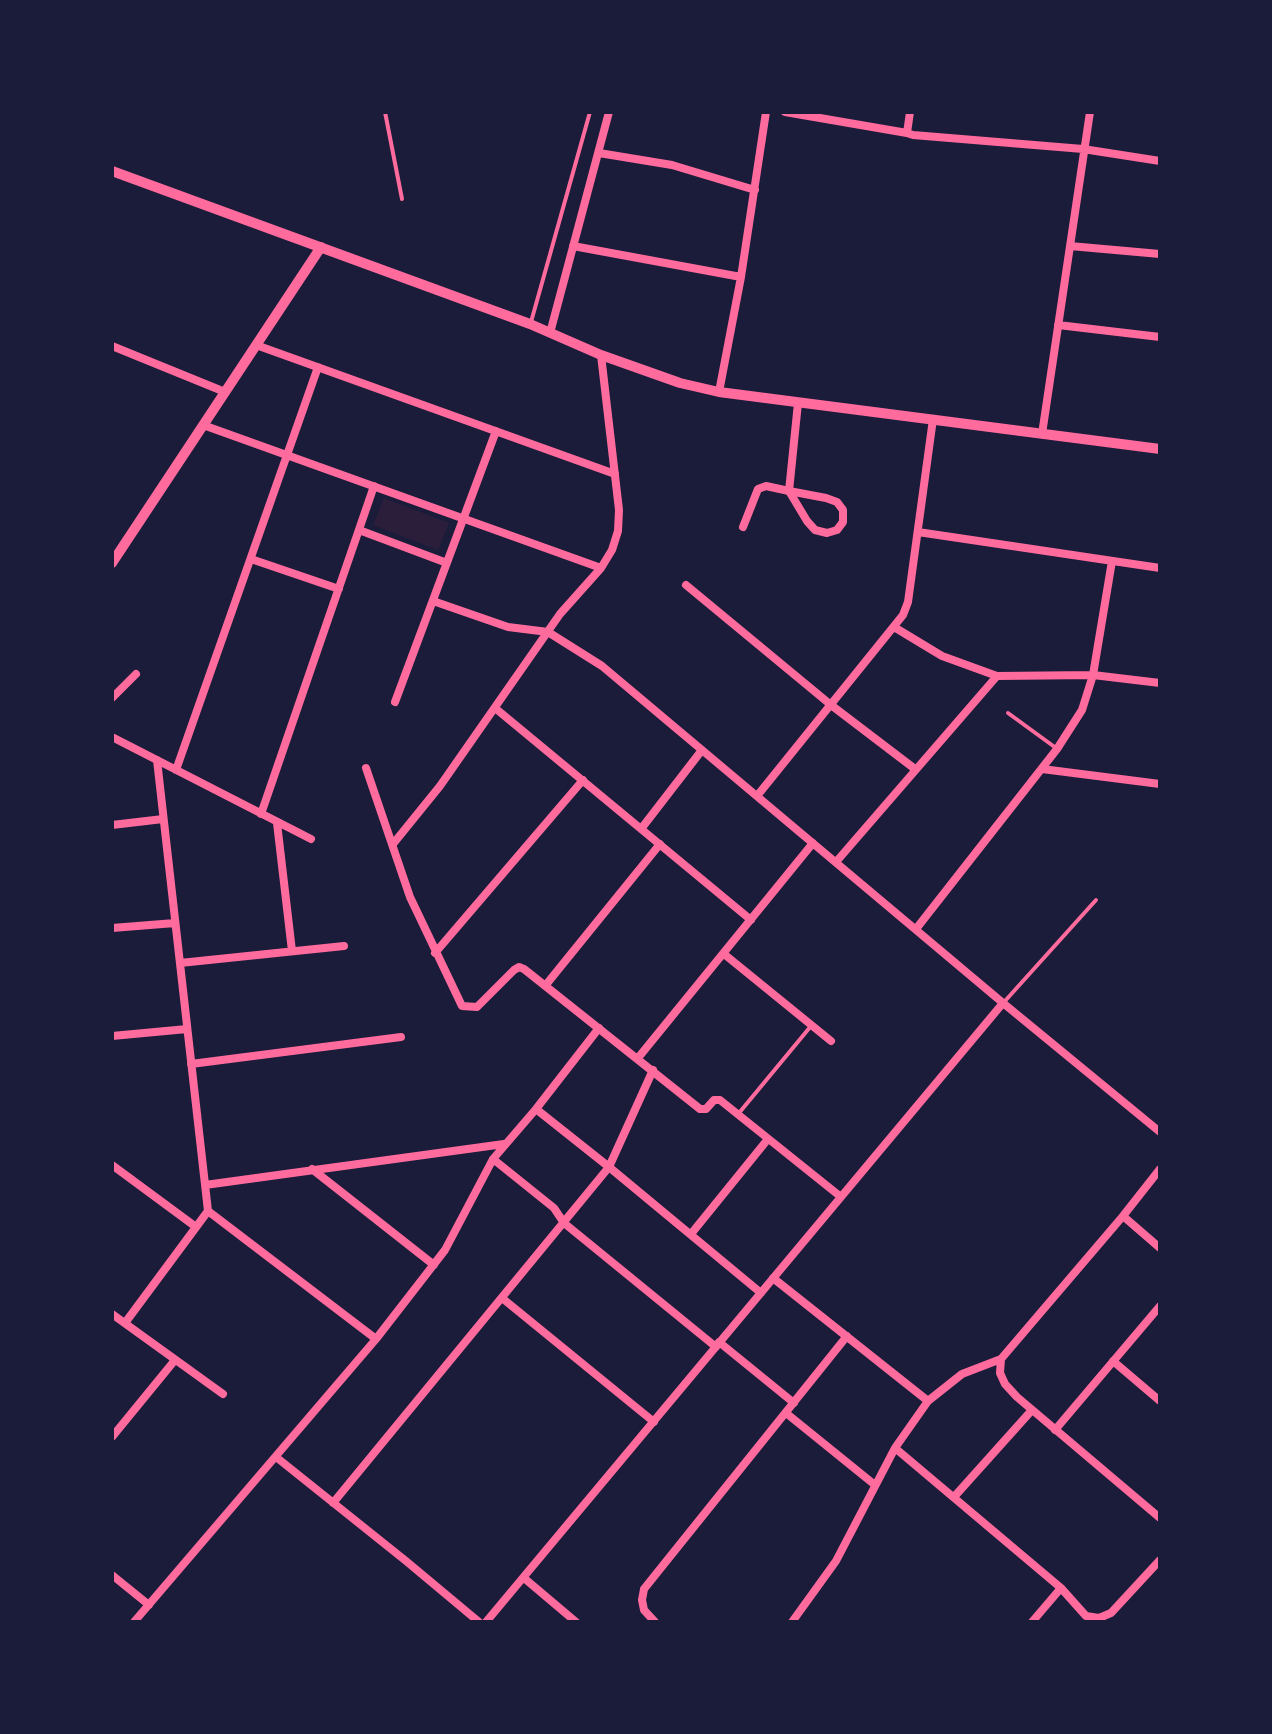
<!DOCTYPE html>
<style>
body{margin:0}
#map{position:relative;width:1272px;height:1734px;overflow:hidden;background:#1b1b3a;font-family:Barlow,sans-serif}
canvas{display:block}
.frame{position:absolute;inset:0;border:114px solid #1b1b3a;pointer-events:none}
</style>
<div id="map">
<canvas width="1272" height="1734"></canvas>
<div class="frame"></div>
</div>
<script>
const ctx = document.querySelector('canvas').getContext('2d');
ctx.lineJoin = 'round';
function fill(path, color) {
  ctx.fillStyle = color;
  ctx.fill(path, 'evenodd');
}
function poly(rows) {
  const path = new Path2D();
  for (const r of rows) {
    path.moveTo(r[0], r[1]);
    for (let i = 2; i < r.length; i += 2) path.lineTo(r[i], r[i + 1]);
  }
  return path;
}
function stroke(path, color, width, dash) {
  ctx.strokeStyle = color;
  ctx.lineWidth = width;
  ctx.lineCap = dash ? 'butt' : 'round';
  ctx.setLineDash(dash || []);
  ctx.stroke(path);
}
fill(poly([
 [384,498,449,523,438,550,373,525]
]), '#2a1e3b');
stroke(poly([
 [385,112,402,199],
 [531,322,590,112],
 [1008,713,1056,748],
 [1005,1001,1096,900],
 [739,1113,811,1026]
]), '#ff6b9d', 4);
stroke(poly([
 [785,112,907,133],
 [910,112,907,133,913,135,1083,149,1160,161],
 [599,153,672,165,755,190],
 [573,246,741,277],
 [1070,246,1160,254],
 [1058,325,1160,337],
 [550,333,609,112],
 [256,345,615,474],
 [112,346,225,392],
 [719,392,741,277,766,112],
 [203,425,601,568],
 [1042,434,1090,112],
 [743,527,758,489,766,486,789,491,826,498,837,502,843,510,843,522,837,530,827,533,815,530,807,521,789,491,798,403],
 [359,530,447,563],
 [918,532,1160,568],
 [251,559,339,589],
 [686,585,831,705,915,769],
 [433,601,508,627,548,632,602,666,1003,1003,1160,1132],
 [894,627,942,656,997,676,1093,675,1160,683],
 [112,698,136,674],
 [395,702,496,431],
 [495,708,751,920],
 [112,737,311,839],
 [366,768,410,897,462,1006,477,1007,514,970,519,967,524,969,700,1109,706,1109,714,1100,720,1100,841,1197],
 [1042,769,1160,784],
 [176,770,318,367],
 [757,796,903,615,908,602,933,419],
 [261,814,374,486],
 [277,823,292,951],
 [112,825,163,819],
 [641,829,702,750],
 [393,844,440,786,560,614,601,568,612,550,618,531,619,510,601,355],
 [836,862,997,676],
 [112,928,175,923],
 [916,929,1057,749,1082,710,1093,675,1112,561],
 [435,953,583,780],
 [724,954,831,1041],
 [180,963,344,946],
 [545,986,660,844],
 [112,1036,187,1029],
 [638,1058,813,843],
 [191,1064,401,1037],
 [536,1109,609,1167,761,1293],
 [493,1159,554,1208,564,1223,716,1347],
 [112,1165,196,1227],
 [312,1169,434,1265],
 [1160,1169,1123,1216,1001,1359,1000,1373,1005,1384,1017,1397,1160,1518],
 [205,1185,504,1144],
 [208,1211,376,1339],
 [1123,1216,1160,1248],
 [691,1234,768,1139],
 [773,1278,928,1401],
 [502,1298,654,1422],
 [112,1314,223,1394],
 [125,1323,208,1211,157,760],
 [719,1342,794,1403],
 [1113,1361,1160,1401],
 [786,1413,875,1485],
 [1055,1430,1160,1306],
 [112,1437,175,1360],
 [895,1448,1061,1588],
 [276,1457,406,1561,479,1622],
 [954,1497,1032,1410],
 [333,1503,609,1167,653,1070],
 [112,1575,149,1605],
 [524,1578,576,1622],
 [134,1622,376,1339,445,1250,493,1159,536,1109,599,1028],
 [486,1622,1003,1003],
 [655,1622,644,1610,642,1600,644,1589,847,1336],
 [792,1622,836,1561,895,1448,928,1401,962,1374,1001,1359],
 [1032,1622,1061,1588,1086,1616,1099,1618,1111,1613,1160,1560]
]), '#ff6b9d', 8);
stroke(poly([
 [112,171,530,324,601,355,680,383,719,392,1160,449],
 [112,563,321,247]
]), '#ff6b9d', 10);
</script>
